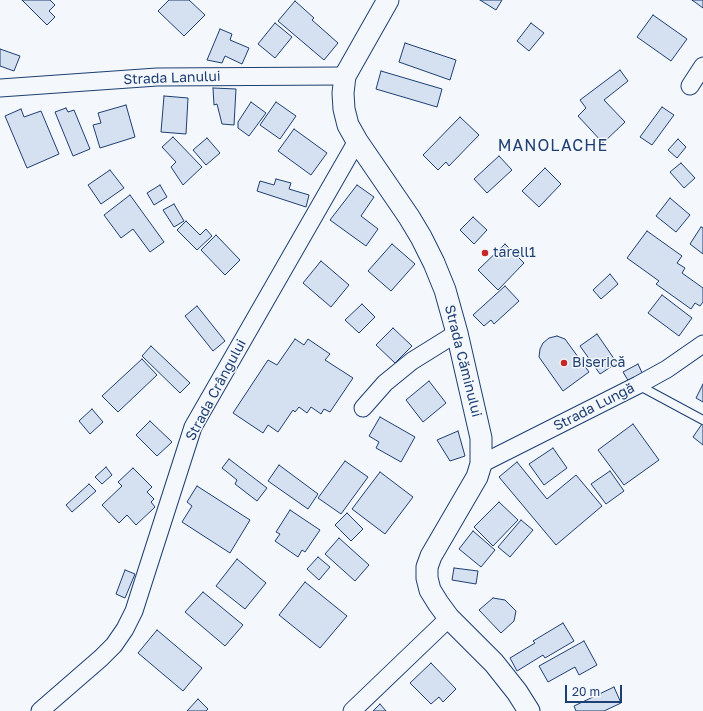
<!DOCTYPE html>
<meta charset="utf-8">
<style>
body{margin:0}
#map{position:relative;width:703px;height:711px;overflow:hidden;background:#f4f7fb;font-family:"Golos Text",sans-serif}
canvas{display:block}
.scale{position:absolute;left:565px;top:685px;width:57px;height:18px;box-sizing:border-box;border:2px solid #1d3f73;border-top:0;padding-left:5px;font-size:12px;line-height:14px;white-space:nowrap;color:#1d3f73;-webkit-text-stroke:3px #f4f7fb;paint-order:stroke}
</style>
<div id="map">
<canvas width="703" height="711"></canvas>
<div class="scale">20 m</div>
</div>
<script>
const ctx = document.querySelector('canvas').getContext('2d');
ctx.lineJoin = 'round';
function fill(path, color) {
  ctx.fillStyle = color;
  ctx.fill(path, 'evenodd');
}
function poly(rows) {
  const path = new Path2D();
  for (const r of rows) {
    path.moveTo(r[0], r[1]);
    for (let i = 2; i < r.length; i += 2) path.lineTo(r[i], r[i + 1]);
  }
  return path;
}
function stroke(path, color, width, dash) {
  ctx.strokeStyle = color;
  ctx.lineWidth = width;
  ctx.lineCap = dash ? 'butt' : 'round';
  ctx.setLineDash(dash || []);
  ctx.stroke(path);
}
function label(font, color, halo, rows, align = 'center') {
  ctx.font = font + ' "Golos Text",sans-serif';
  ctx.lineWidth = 3;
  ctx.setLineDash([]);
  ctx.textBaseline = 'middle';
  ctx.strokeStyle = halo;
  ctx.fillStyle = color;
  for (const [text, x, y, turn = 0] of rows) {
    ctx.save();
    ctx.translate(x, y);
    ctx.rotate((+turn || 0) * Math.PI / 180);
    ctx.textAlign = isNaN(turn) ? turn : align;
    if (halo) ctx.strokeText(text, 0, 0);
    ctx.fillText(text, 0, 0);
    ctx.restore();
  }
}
const building = poly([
 [22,0,50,0,55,5,49,11,55,17,47,25,22,0],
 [169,0,189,0,205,15,184,36,158,11,169,0],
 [480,0,502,0,496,10,480,0],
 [692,0,703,0,703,8,692,0],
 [295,1,314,18,312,20,338,43,324,60,278,21,295,1],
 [653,15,687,39,671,61,637,37,653,15],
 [275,23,292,37,275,58,258,44,275,23],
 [531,23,544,33,529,51,517,41,531,23],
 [220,29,232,34,230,40,249,48,242,64,225,56,222,63,207,60,220,29],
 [405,43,456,60,450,80,399,62,405,43],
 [0,49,20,56,14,71,0,66,0,49],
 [620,70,628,81,604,100,625,122,603,143,578,116,586,108,580,100,620,70],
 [381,71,442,89,437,107,376,89,381,71],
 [213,88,236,89,234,125,222,124,217,104,214,105,213,88],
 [164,96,188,98,186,134,161,132,164,96],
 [251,102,266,113,249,136,238,128,238,122,251,102],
 [276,102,296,116,280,139,260,125,276,102],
 [126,105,135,137,100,148,93,125,101,123,98,113,126,105],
 [662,107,674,115,652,145,640,137,662,107],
 [66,108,68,112,74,110,90,149,73,156,55,112,66,108],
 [21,109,24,117,41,111,59,154,27,168,5,116,21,109],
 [460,117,479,135,449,166,446,162,438,170,423,155,460,117],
 [294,129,327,153,311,175,278,151,294,129],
 [173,137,202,167,183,185,171,167,176,162,162,147,173,137],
 [207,138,220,153,206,165,193,150,207,138],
 [678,139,686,147,677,158,668,150,678,139],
 [499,156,512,170,487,193,474,179,499,156],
 [681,163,695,178,684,188,670,172,681,163],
 [545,168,561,184,539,207,522,191,545,168],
 [110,170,124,188,101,204,88,185,110,170],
 [276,179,291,183,289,189,309,195,306,207,257,191,260,181,274,185,276,179],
 [160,185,167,197,154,205,147,193,160,185],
 [357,185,374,197,361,216,378,229,366,246,330,220,357,185],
 [130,195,164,242,150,252,133,229,121,238,104,215,130,195],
 [670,198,690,215,676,232,656,216,670,198],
 [174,204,184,221,174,227,163,210,174,204],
 [473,217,487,230,474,244,460,230,473,217],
 [186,221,200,235,206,229,212,236,197,250,177,230,186,221],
 [701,227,703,228,703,254,690,244,701,227],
 [647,231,682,256,677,263,685,268,682,273,703,288,703,302,700,306,695,303,691,309,656,284,659,281,627,258,647,231],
 [216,235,240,260,225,275,201,250,216,235],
 [392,244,415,264,391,291,368,271,392,244],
 [505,244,524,263,498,290,478,270,505,244],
 [321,261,349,285,331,307,303,283,321,261],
 [610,274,618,284,601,299,593,290,610,274],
 [505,286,519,301,494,324,491,320,484,326,473,315,505,286],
 [662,295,692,318,679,336,648,313,662,295],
 [362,304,375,317,359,333,345,320,362,304],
 [197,306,225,341,213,351,185,316,197,306],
 [393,328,412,346,395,363,376,345,393,328],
 [597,334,617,363,600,374,580,346,597,334],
 [557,336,565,339,589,372,563,391,539,357,540,349,543,343,549,338,557,336],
 [295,339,304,345,308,339,330,354,325,360,353,378,330,412,324,409,321,414,311,407,307,413,299,407,295,412,293,410,278,432,268,425,263,433,233,413,268,360,277,365,295,339],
 [151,346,190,383,180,393,142,356,151,346],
 [142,359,157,375,118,412,102,396,142,359],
 [638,364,643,375,629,382,623,372,638,364],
 [429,381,446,403,423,422,406,400,429,381],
 [703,384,703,402,696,398,703,384],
 [92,409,103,422,90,434,79,421,92,409],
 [380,417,415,437,401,462,376,448,379,442,369,436,380,417],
 [150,421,172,442,157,456,136,435,150,421],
 [633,424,659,460,624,485,598,450,633,424],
 [702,424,703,425,703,445,693,437,702,424],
 [458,431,465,456,450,461,437,440,458,431],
 [553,448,567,468,544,485,529,464,553,448],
 [229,459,267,488,257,501,235,484,237,480,222,468,229,459],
 [345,461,368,477,341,514,318,498,345,461],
 [517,462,547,499,576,475,602,506,556,545,499,477,517,462],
 [279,465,318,494,308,509,268,481,279,465],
 [106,467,112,475,102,484,95,477,106,467],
 [133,468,152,487,147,492,154,499,151,502,155,507,136,525,127,515,119,523,102,505,122,486,118,482,133,468],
 [610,471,624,491,606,504,591,484,610,471],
 [380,472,413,497,385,534,352,509,380,472],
 [89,484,96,491,72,512,66,505,89,484],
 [197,486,250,520,230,553,182,522,192,506,187,502,197,486],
 [499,502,518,520,493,546,474,527,499,502],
 [290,510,320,530,305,552,302,550,298,557,275,541,280,534,276,532,290,510],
 [347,513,363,529,351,541,335,525,347,513],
 [521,520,533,530,510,557,498,547,521,520],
 [473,531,495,550,481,567,459,549,473,531],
 [339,538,369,565,355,581,325,554,339,538],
 [318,557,330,567,319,580,307,569,318,557],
 [237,559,266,583,245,609,216,586,237,559],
 [454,568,478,571,476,584,452,580,454,568],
 [125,570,135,574,125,598,116,594,125,570],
 [305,582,347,616,320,648,279,615,305,582],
 [203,592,243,625,225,646,185,612,203,592],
 [493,598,505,600,516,611,514,621,501,633,479,610,493,598],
 [563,623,574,641,545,658,543,655,517,671,510,658,535,643,533,641,563,623],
 [157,630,202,668,183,691,138,653,157,630],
 [584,641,597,665,579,675,575,667,548,682,539,666,584,641],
 [431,663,456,689,443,702,439,697,431,704,410,683,431,663],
 [614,687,621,703,604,711,576,711,574,706,614,687],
 [198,699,208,709,206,711,187,711,198,699],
 [380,704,386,711,373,711,380,704]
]);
fill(building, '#d5e0f0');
stroke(building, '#1d3f73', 1);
const service = poly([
 [638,385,703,420]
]);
const minor = poly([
 [690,86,703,66],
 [0,88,157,77,345,76],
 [363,408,385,383,412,361,457,333],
 [481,464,638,385,667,369,703,344],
 [40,711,101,658,114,645,125,629,134,611,141,589,193,427,357,141],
 [352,711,449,618]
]);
const tertiary = poly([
 [388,0,345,76,343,93,344,109,348,125,357,141,409,217,421,237,434,263,445,290,457,333,481,438,481,464,477,477,431,556,427,567,427,578,430,590,438,603,449,618,494,663,517,692,529,711]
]);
stroke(service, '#1d3f73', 10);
stroke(minor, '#1d3f73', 19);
stroke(tertiary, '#1d3f73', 23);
stroke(service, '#f4f7fb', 8);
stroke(minor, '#f4f7fb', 17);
stroke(tertiary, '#f4f7fb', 21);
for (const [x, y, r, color] of [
 [485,253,4,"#c62828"],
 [564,363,4,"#c62828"]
]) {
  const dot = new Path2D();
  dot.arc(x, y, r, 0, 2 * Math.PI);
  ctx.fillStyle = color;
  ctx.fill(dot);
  stroke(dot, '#f4f7fb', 1.5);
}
label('14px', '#1d3f73', '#f4f7fb', [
 ["Strada Lanului",172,78,-2],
 ["Strada Căminului",463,361,76],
 ["Strada Crângului",216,390,-62],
 ["Strada Lungă",594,407,-27]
]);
label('14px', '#1d3f73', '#f4f7fb', [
 ["tarell1",493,253],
 ["Biserică",572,363]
], 'left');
ctx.letterSpacing = '1px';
label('16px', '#1d3f73', '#f4f7fb', [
 ["MANOLACHE",553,146]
]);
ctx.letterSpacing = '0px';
</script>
